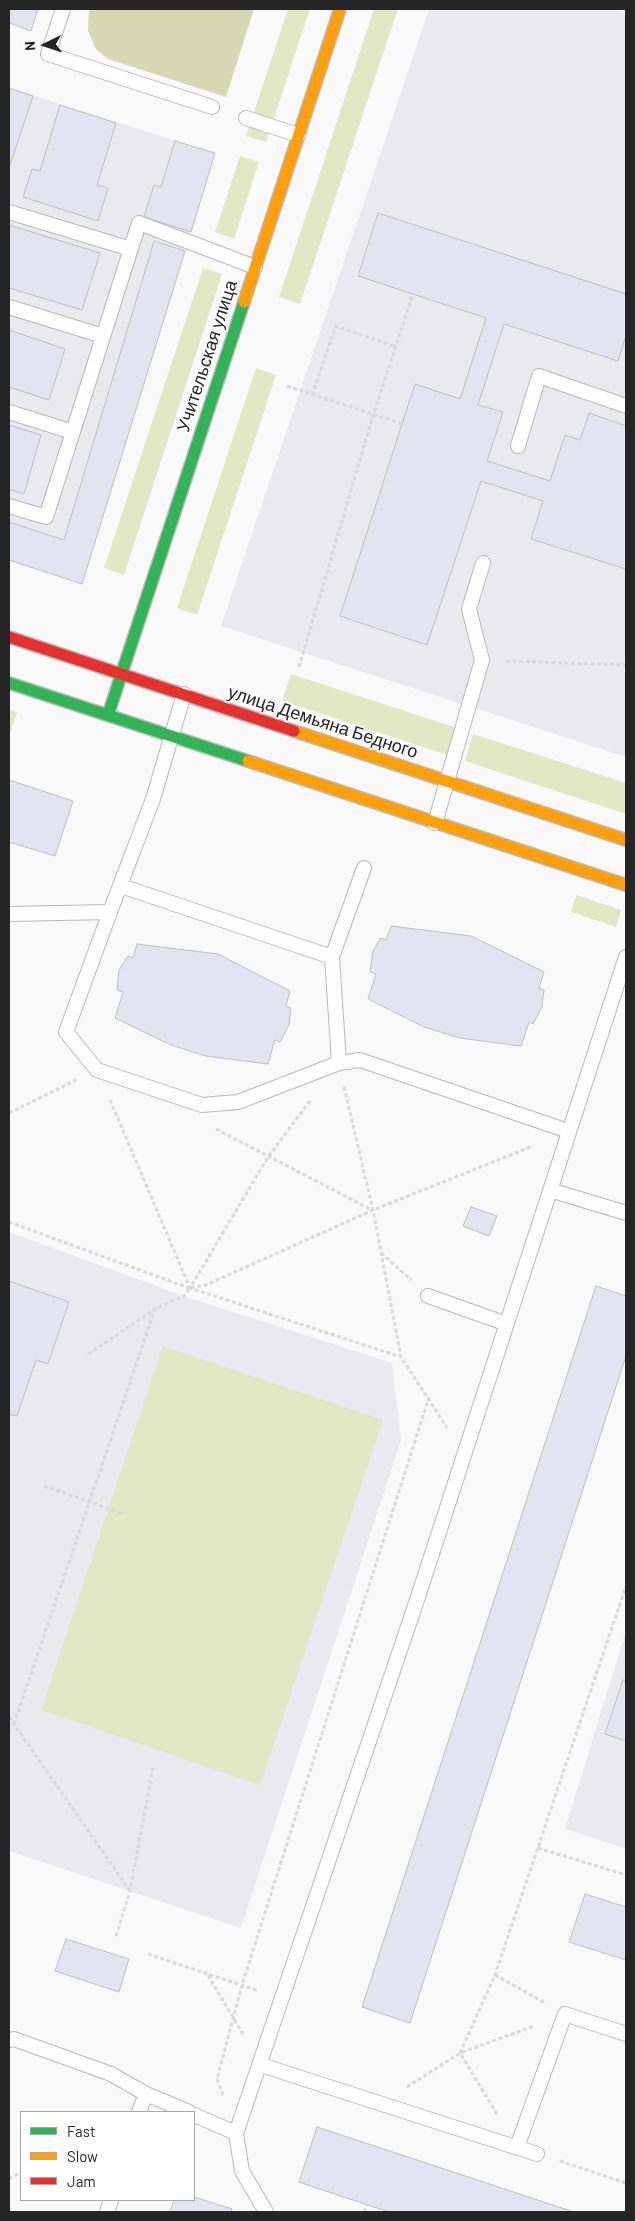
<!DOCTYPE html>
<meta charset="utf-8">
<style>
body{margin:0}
#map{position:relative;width:635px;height:2221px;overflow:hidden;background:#f9f9fa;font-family:Barlow,sans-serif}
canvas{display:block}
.frame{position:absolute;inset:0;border:10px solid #252525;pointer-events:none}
.legend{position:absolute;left:20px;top:2111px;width:175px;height:90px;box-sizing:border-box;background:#fff;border:1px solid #a8a8a8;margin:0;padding:6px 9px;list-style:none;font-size:15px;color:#252525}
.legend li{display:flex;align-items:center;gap:10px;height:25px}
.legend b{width:25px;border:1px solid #a8a8a8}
.north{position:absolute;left:20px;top:20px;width:50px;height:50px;-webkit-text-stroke:4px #fff;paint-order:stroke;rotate:266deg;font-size:14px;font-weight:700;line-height:20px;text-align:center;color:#252525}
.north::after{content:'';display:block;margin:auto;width:18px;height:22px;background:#252525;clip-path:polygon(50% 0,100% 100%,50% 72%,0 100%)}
</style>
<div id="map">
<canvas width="635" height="2221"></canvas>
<div class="frame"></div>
<ul class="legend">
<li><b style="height:6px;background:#30b455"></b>Fast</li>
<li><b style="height:6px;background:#ff9f0a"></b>Slow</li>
<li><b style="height:6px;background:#e5322d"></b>Jam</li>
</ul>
<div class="north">N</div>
</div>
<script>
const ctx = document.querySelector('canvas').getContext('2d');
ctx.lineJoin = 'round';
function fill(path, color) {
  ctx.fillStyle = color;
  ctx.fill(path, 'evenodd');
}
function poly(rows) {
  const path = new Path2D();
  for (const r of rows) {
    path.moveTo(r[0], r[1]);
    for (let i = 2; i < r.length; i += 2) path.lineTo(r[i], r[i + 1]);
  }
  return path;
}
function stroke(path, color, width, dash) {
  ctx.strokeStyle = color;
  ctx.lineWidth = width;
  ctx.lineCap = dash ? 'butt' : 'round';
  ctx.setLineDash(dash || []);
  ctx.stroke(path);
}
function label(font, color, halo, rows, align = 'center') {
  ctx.font = font + ' Barlow,sans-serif';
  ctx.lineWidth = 4;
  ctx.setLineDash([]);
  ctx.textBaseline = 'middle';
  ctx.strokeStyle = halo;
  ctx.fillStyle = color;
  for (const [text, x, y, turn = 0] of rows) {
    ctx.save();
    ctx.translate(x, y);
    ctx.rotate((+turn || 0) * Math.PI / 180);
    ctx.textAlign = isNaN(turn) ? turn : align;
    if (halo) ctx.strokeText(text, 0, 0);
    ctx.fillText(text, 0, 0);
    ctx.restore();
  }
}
fill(poly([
 [429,9,612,9,626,13,626,757,221,626],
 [9,88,215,153,82,584,9,560],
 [9,1232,184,1296,392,1363,401,1440,241,1928,9,1851],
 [626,1631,626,1849,565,1829]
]), '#e9e9ef');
fill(poly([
 [288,9,310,9,266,142,246,136],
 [374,9,398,9,300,304,279,297],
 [240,156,259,162,234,239,215,232],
 [203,268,222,274,124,575,104,568],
 [256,368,276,375,197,615,177,608],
 [291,674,457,728,448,755,282,701],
 [9,709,17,712,9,737],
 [473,734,626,783,626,814,465,761],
 [576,895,621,910,616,927,571,912],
 [163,1346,383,1420,260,1785,41,1710]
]), '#e2e8c4');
fill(poly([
 [89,9,254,9,226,97,108,59,96,49,88,31]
]), '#d4d9b4');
const building = poly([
 [9,9,38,9,31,31,9,23,9,9],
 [9,88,33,96,9,168,9,88],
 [60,105,116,123,97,185,108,188,98,221,23,197,32,169,40,171,60,105],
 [175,141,215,153,191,232,144,217,154,185,161,187,175,141],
 [378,213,626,294,626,336,618,361,504,324,478,405,503,412,487,461,550,481,565,435,580,440,589,413,626,426,626,569,531,539,543,501,481,481,427,645,340,616,415,384,460,399,486,318,358,276,378,213],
 [9,225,100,253,82,310,9,288,9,225],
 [154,241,185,251,82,584,9,560,9,522,64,540,154,241],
 [9,330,65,349,49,400,9,387,9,330],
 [9,425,41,435,24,494,9,489,9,425],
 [9,780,73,801,55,856,9,842,9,780],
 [391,926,471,936,544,972,539,988,544,990,542,1007,533,1024,529,1022,521,1046,460,1038,424,1027,368,999,376,974,370,972,373,951,381,938,386,940,391,926],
 [137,944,218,954,290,991,286,1006,291,1008,289,1025,280,1042,275,1040,268,1064,206,1056,171,1045,115,1018,123,992,117,990,119,970,128,956,133,958,137,944],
 [471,1207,497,1216,489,1236,463,1226,471,1207],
 [9,1281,69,1302,48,1364,36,1360,17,1416,9,1414,9,1281],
 [596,1286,626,1296,626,1356,410,2023,362,2007,596,1286],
 [623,1680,626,1681,626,1741,605,1734,623,1680],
 [585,1894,626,1907,626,1960,569,1942,585,1894],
 [66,1939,129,1959,119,1992,55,1971,66,1939],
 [317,2127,574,2212,389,2212,299,2182,317,2127],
 [194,2197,232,2209,231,2212,170,2212,174,2200,194,2200,194,2197]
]);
fill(building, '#e4e3f1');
stroke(building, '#bebebf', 1);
const lane = poly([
 [63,9,48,54,212,107],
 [246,118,298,135],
 [9,212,131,249],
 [9,307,103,336],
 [9,412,73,432],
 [518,446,539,376,626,406],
 [9,506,46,517,139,223,255,267],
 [435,823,482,660,469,609,483,563],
 [121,886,332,957,339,1063],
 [110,912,66,1032,97,1070,202,1105,238,1102,339,1063,360,1060,568,1131],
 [9,914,110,912,153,799,184,694],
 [332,957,364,868],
 [550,1190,626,1213],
 [428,1296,507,1324],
 [9,2040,14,2039,111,2074,146,2094,189,2112],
 [261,2065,537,2154],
 [139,2112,146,2094],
 [194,2115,236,2133],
 [517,2147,565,2014,626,2034],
 [107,2212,111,2200],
 [266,2212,242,2171,236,2133,415,1606,626,957]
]);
const fast = poly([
 [9,683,248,761],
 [108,715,244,302]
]);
const slow = poly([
 [244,302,340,9],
 [294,731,626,840],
 [248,761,626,885]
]);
const jam = poly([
 [9,637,294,731]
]);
stroke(lane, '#b8b8b8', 16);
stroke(fast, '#b8b8b8', 14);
stroke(slow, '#b8b8b8', 14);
stroke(jam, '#b8b8b8', 14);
stroke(poly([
 [287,386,402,424],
 [312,395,336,326,396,347],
 [506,661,626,665],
 [299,667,373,416,413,294],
 [344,1087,373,1210,401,1357,447,1428],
 [110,1100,190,1288],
 [310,1101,268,1157,190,1288,401,1357],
 [9,1113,76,1080],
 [216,1129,372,1210],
 [9,1222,189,1288],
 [381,1253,411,1280],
 [88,1354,155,1309,184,1296,190,1288,206,1285,373,1210,533,1146],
 [44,1486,124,1514],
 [9,1717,130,1891],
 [14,1724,155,1309],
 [538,1848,626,1875],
 [116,1936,130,1891,153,1768],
 [148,1954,259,1991],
 [208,1975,243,2034],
 [495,1975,545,2003],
 [407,2087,460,2053,534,2026],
 [223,2095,217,2079,242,1985,429,1397],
 [497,2114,460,2053,495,1975,626,1586],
 [560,2161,626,2183],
 [9,2179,21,2172],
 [364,2212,367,2205]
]), '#d9d9d9', 3, [4, 2.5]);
stroke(lane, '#fefefe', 14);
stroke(fast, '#30b455', 11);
stroke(slow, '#ff9f0a', 11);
stroke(jam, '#e5322d', 11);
label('18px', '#252525', '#fff', [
 ["Учительская улица",207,356,-72],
 ["улица Демьяна Бедного",323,722,18]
]);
</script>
